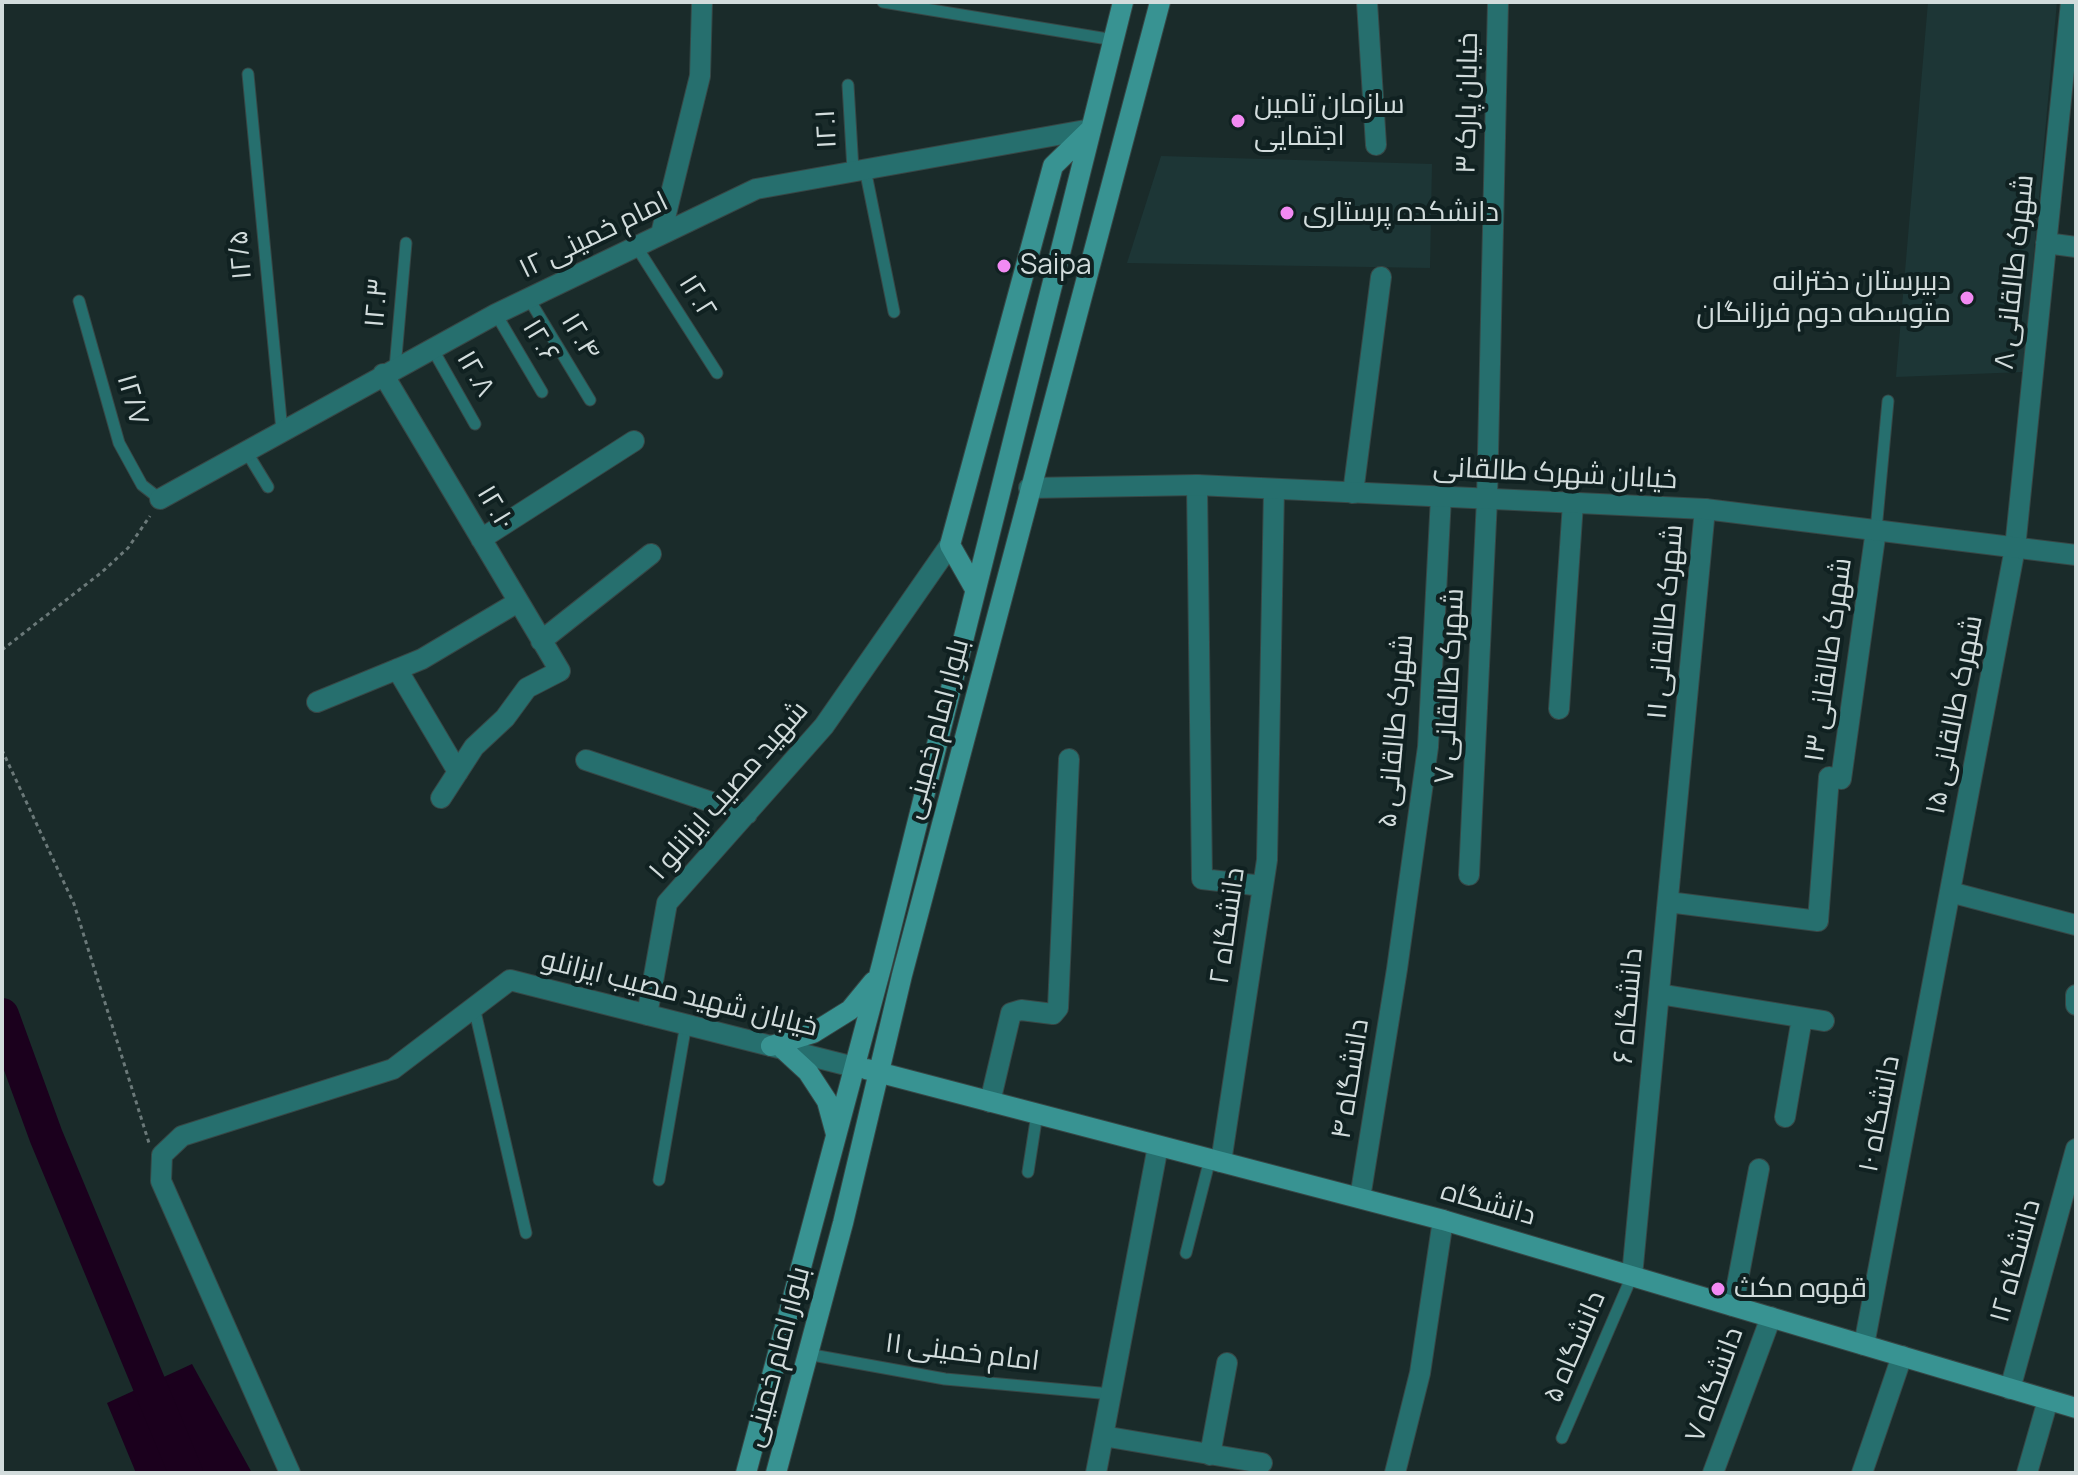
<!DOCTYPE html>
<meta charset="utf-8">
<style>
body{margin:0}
#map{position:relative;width:2078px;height:1475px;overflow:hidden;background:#1a2b2a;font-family:Manrope,sans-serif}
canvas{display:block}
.frame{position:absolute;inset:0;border:4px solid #d2dcdc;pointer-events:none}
</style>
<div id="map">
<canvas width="2078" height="1475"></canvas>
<div class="frame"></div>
</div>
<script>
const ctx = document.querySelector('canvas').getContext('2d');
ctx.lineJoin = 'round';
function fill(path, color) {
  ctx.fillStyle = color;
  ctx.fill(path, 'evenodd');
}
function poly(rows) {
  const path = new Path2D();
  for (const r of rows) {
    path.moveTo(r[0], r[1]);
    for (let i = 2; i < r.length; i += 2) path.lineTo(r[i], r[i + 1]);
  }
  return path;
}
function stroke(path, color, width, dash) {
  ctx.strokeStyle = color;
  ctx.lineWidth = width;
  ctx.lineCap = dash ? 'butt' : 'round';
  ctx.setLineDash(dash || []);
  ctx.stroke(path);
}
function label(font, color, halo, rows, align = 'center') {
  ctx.font = font + ' Manrope,Cairo,sans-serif';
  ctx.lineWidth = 8;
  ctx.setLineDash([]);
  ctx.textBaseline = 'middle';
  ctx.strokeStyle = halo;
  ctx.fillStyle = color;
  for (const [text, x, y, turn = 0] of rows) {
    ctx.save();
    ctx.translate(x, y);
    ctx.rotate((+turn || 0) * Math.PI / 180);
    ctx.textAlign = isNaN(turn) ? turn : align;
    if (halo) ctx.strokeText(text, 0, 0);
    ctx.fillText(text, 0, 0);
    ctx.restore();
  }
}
fill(poly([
 [1928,2,2057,2,2023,372,1896,377],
 [1161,156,1432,164,1430,268,1127,263]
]), '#1d3636');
fill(poly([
 [192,1364,252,1473,136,1473,107,1403]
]), '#1b001d');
stroke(poly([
 [2,1015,46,1136,186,1473]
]), '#1b001d', 34);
const service = poly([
 [883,2,1114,40],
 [248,74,282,431],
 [848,85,853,170],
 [865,169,894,312],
 [636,246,717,373],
 [529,299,590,400],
 [79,301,119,443,142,485,160,499],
 [496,314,542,392],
 [432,348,475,424],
 [395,368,406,243],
 [246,451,268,487],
 [1876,530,1888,401],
 [474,1007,526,1233],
 [1028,1172,1037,1114],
 [659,1180,686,1024],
 [1186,1253,1210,1159],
 [807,1354,945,1379,1111,1394],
 [1562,1438,1632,1276]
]);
const minor = poly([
 [1367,2,1376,145],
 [661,234,700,76,702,2],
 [2046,243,2076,247],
 [383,374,560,671,527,688,505,718,474,747,441,798],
 [1197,485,1202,879,1263,886],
 [1353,493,1381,277],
 [160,499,496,314,756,189,1091,129],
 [481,539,634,441],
 [541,641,651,554],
 [397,669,458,772],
 [317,702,422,659,518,602],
 [1559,709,1573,503],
 [586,760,747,814],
 [1469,875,1487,499,1498,2],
 [1950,892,2076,925],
 [1668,902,1818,921,1829,777,1841,779,1876,530],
 [1659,994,1824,1021],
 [2076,995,2076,1005],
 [647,1015,667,903,824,726,950,545],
 [990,1102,1011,1013,1021,1010,1053,1014,1058,1008,1069,759],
 [1785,1117,1802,1018],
 [1221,1162,1267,860,1274,489],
 [1360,1198,1397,969,1428,747,1441,497],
 [1632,1276,1705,509],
 [1733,1306,1759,1169],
 [1864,1345,2015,548,2071,2],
 [2010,1389,2076,1149],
 [1103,1436,1262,1463],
 [1210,1455,1227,1363],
 [290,1473,161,1181,162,1155,182,1136,393,1069,510,980,854,1067],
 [1096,1473,1158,1146],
 [1395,1473,1420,1373,1443,1220],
 [1713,1473,1771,1317],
 [1862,1473,1902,1356],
 [2027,1473,2048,1400]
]);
const tertiary = poly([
 [1029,488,1197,485,1705,509,2076,555]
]);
const secondary = poly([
 [975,589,950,545,1053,166,1091,129],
 [771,1046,813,1033,850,1010,873,982],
 [783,1049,808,1072,827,1101,836,1134],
 [866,1069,1443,1220,2076,1408],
 [746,1473,882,964,1123,2],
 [776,1473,843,1223,902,975,1160,2]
]);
stroke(service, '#374746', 13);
stroke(minor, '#374746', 22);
stroke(tertiary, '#374746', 22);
stroke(secondary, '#374746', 22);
stroke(poly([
 [2,650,102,572,128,548,150,516],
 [2,750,74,904,149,1143]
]), '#6b7979', 3, [4, 4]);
stroke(service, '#266f6e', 11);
stroke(minor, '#266f6e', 20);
stroke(tertiary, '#266f6e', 20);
stroke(secondary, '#389392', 20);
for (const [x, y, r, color] of [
 [1238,121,8,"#f28af3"],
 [1287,213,8,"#f28af3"],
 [1004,266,8,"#f28af3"],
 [1967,298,8,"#f28af3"],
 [1718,1289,8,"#f28af3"]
]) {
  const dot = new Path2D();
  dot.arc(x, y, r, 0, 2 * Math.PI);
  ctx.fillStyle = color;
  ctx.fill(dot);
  stroke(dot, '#102121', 3);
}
label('28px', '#d2dcdc', '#102121', [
 ["خیابان پارک ۳",1468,103,-89],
 ["۱۲.۱",827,129,-93],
 ["امام خمینی ۱۲",594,236,-26],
 ["۱۲/۵",241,255,-95],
 ["شهرک طالقانی ۸",2015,272,-84],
 ["۱۲.۲",697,297,58],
 ["۱۲.۳",377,303,-85],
 ["۱۲.۴",580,337,59],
 ["۱۲.۶",540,341,59],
 ["۱۲.۸",475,374,60],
 ["۱۲/۷",132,400,74],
 ["خیابان شهرک طالقانی",1555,474,3],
 ["۱۲.۱۰",495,508,59],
 ["شهرک طالقانی ۱۱",1666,622,-85],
 ["شهرک طالقانی ۱۳",1829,660,-82],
 ["شهرک طالقانی ۷",1450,686,-87],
 ["شهرک طالقانی ۱۵",1955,715,-79],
 ["بلوار امام خمینی",937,729,-75],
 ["شهرک طالقانی ۵",1396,731,-85],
 ["شهید مصیب ایزانلو ۱",729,791,-49],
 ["دانشگاه ۲",1228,926,-82],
 ["خیابان شهید مصیب ایزانلو",679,994,14],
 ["دانشگاه ۶",1629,1006,-85],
 ["دانشگاه ۴",1351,1079,-81],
 ["دانشگاه ۱۰",1880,1114,-79],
 ["دانشگاه",1488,1204,16],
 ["دانشگاه ۱۲",2016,1261,-75],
 ["دانشگاه ۵",1575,1347,-67],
 ["امام خمینی ۱۱",962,1353,7],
 ["بلوار امام خمینی",778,1357,-75],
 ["دانشگاه ۷",1715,1385,-70]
]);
label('28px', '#d2dcdc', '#102121', [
 ["سازمان تامین",1254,105],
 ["اجتمایی",1254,137],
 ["دانشکده پرستاری",1303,213],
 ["Saipa",1020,266],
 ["دبیرستان دخترانه",1951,282,"right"],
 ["متوسطه دوم فرزانگان",1951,314,"right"],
 ["قهوه مکث",1734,1289]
], 'left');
</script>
